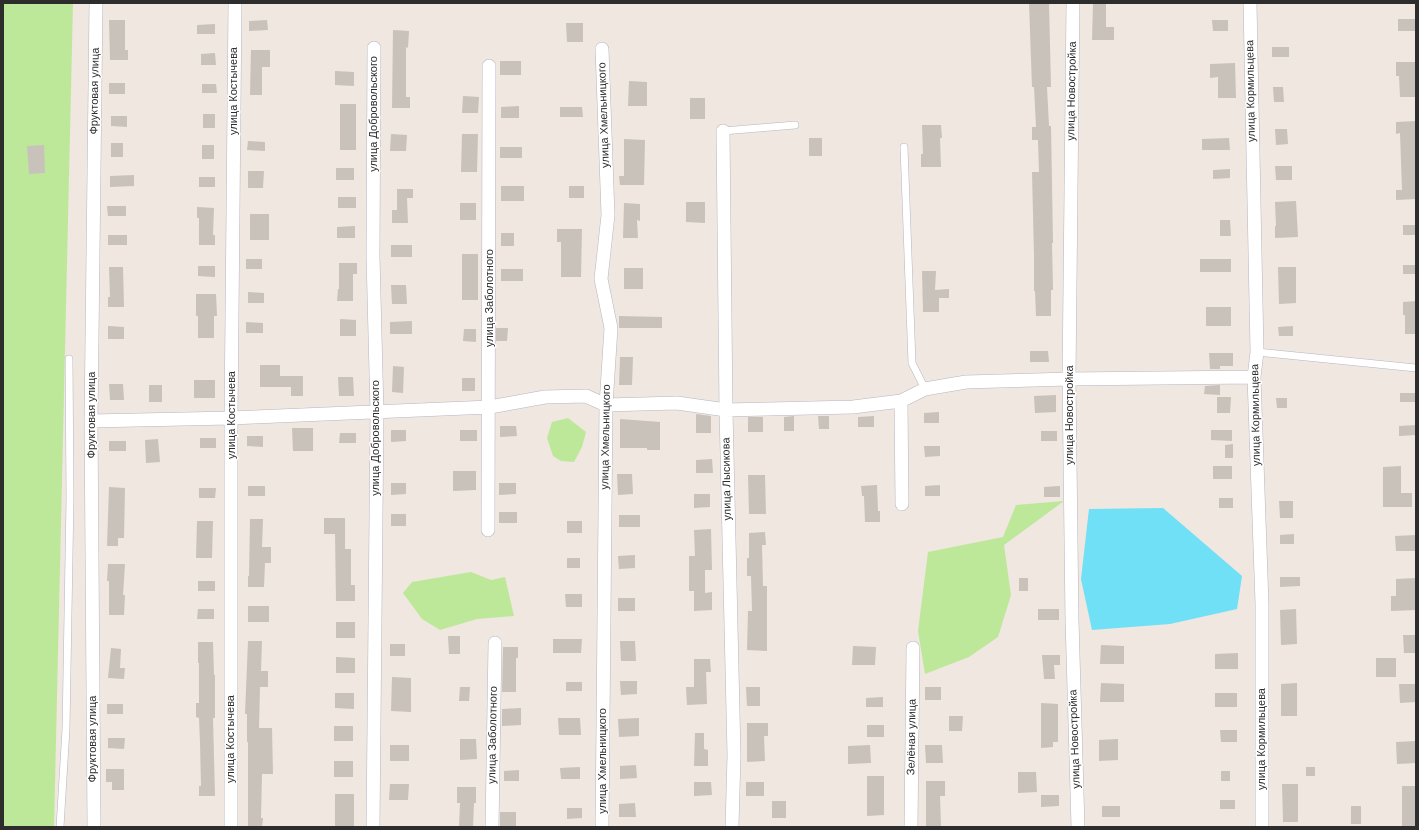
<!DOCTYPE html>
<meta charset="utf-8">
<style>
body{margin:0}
#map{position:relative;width:1419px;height:830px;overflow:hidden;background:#efe7e0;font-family:Helvetica,sans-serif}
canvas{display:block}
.frame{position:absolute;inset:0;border:4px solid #2d2d2d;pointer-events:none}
</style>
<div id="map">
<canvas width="1419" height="830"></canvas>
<div class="frame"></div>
</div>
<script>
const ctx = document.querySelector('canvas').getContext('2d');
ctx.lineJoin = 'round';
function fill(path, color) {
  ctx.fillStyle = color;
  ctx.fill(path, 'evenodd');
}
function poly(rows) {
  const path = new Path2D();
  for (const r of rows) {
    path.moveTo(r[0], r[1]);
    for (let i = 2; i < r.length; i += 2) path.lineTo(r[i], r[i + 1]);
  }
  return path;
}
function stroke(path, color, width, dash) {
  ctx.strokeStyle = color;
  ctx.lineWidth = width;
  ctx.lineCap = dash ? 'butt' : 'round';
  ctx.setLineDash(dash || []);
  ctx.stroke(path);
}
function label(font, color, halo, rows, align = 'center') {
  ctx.font = font + ' Helvetica,sans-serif';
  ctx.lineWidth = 3;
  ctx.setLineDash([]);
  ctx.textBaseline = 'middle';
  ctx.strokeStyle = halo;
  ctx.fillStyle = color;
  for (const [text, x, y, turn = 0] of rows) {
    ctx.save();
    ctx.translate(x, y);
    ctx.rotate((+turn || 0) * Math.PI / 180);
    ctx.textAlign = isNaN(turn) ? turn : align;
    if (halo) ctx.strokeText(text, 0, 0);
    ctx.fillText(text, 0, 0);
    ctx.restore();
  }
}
fill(poly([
 [3,3,73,3,54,827,3,827],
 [568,418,586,432,582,447,574,462,561,461,553,456,547,438,552,422],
 [1064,501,1004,545,1011,595,998,637,969,657,925,674,918,631,928,552,1003,537,1016,505],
 [471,572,491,580,505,577,514,616,477,619,440,630,422,619,403,593,412,582]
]), '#bde89a');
fill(poly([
 [1163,508,1242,576,1237,609,1170,624,1092,630,1081,579,1089,509]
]), '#6fe0f5');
fill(poly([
 [1029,3,1049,3,1051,87,1047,87,1049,126,1051,126,1053,243,1052,243,1053,290,1051,290,1051,316,1036,316,1035,291,1034,291,1034,256,1032,172,1039,172,1038,140,1032,140,1032,127,1036,127,1034,87,1032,87],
 [1093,3,1106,3,1106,27,1114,27,1114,40,1092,40],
 [1398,19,1416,19,1416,31,1398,31],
 [109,20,125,20,125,50,128,50,128,60,110,60],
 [267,20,268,30,249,31,249,21],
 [1212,20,1228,20,1228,31,1213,31],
 [566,23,583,23,583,42,567,42],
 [215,24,215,34,197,34,197,25],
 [393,30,409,31,408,48,406,47,406,97,410,97,410,108,392,108],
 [1272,47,1289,47,1289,57,1272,57],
 [251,50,270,50,270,67,262,67,262,95,250,95],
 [215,53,216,65,201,65,201,54],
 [500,61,521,61,521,75,500,75],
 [1396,62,1416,62,1416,97,1400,97,1399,76,1396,76],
 [1235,63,1236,98,1218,98,1218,77,1210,78,1210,64],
 [335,71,354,72,354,86,335,85],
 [629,81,647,82,647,106,628,106],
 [109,83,125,83,125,94,109,94],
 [202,84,216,84,217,93,202,93],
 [1273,87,1283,87,1284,102,1274,102],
 [463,96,479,97,478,113,462,113],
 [690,98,705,98,705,119,690,119],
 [340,104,356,104,356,150,340,150],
 [519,106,519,118,501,118,501,107],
 [560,107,582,107,583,117,560,117],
 [203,114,215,114,215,128,203,128],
 [111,116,127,116,127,127,111,126],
 [1416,121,1416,199,1396,200,1396,190,1402,190,1400,133,1396,134,1396,122],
 [922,125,941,125,942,138,940,138,941,167,921,167,921,154,923,154],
 [1275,129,1287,129,1288,144,1276,145],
 [391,134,407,135,406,151,390,151],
 [462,134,478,134,477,172,461,172],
 [809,138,822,138,822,156,809,156],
 [1229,138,1230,150,1202,150,1202,139],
 [624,139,645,140,644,185,620,185,619,176,624,176],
 [248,141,265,142,265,151,247,150],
 [111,143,123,143,123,157,111,157],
 [44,145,45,173,29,174,27,146],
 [202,145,214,145,214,159,202,159],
 [500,147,522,147,522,158,500,158],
 [1275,166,1292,166,1292,180,1276,180],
 [336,168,354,168,354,180,336,180],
 [1230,169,1230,178,1213,179,1213,170],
 [248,171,264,171,263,188,248,188],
 [134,175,134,186,110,187,110,176],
 [199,177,215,177,215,187,199,187],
 [501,186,524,186,524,201,501,201],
 [569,186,584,186,584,198,569,198],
 [397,189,413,189,413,198,407,198,408,223,392,223,392,210,397,210],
 [338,197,356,197,356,208,338,208],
 [1296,201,1298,237,1275,238,1275,226,1276,226,1275,202],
 [686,202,705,202,705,223,686,222],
 [460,203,476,203,476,220,460,220],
 [624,203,640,204,640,221,637,220,638,238,623,238],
 [107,206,126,206,126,216,108,216],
 [197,207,214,208,213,235,215,235,215,245,199,245,199,218,197,218],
 [250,214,269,214,269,240,250,240],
 [1220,220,1230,220,1231,236,1220,236],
 [1403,225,1416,225,1416,235,1403,235],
 [355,226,355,238,337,238,337,227],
 [557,229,582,229,581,277,561,277,561,242,557,242],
 [501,233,514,233,514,246,501,246],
 [108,235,127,235,127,245,108,245],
 [391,245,412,245,412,257,391,257],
 [462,254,478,254,478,300,462,300],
 [246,259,262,259,262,269,246,269],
 [1200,259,1231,259,1231,272,1200,272],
 [339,263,357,263,357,274,353,274,353,301,337,301,338,289,339,289],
 [1403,265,1416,265,1416,274,1403,274],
 [198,266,215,266,215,277,198,276],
 [109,267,123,267,124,307,108,307,108,297,110,297],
 [1278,267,1296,267,1296,303,1279,304],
 [624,268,643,268,643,289,624,289],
 [501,269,523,269,523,281,501,281],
 [922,271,936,271,935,290,949,289,949,298,939,298,939,312,923,312],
 [391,285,406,285,407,304,392,304],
 [248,292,264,293,264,303,248,303],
 [196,294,216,294,217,316,214,316,214,338,198,338,198,316,196,316],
 [1416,301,1416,334,1405,334,1405,315,1403,315,1403,302],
 [1206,307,1231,307,1231,326,1206,326],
 [619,316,662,317,662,328,619,328],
 [340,319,356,320,356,336,340,336],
 [412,321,412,334,390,334,390,322],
 [246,322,263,323,263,333,246,333],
 [108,326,124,327,124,339,108,339],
 [1293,326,1293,336,1279,336,1278,327],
 [496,328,508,328,507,341,496,341],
 [464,329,476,329,476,342,463,341],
 [1030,351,1048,351,1049,362,1030,362],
 [1209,353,1233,353,1233,366,1220,366,1220,369,1210,369],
 [620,357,633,357,632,385,619,385],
 [260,365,280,365,280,376,303,376,303,396,291,396,291,387,260,387],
 [393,366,404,367,403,393,392,392],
 [338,377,353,377,354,396,339,396],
 [462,378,475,378,475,391,462,391],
 [194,380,215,380,215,398,194,398],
 [109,384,123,384,124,400,110,400],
 [149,385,162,385,162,402,149,402],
 [1220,385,1220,395,1204,394,1205,386],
 [1400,393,1416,393,1416,402,1400,402],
 [1056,395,1056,412,1035,413,1034,396],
 [1217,397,1231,397,1230,413,1217,413],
 [1276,398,1287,398,1287,408,1277,408],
 [939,412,939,423,924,423,924,413],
 [696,414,711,416,711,433,696,433],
 [794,416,794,431,784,431,784,417],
 [818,416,829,416,829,429,819,429],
 [874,416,874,427,858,427,858,417],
 [748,417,763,417,763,432,748,432],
 [620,419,660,422,660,450,647,450,647,448,620,448],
 [1416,425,1416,435,1399,436,1399,426],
 [500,426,516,426,517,436,500,437],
 [292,428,313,428,313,451,293,451],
 [391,430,406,430,406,441,391,442],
 [460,430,477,430,477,441,460,441],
 [1211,430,1232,430,1232,441,1211,440],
 [1041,431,1057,431,1057,441,1041,441],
 [340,433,356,433,356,443,339,443],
 [247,436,263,436,263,447,247,446],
 [200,438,216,438,216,448,200,448],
 [158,439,160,462,146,463,145,440],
 [109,441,126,441,126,451,109,451],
 [1233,444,1233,458,1225,458,1225,445],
 [924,446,940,446,940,456,925,457],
 [712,459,713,473,696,473,696,460],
 [1213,466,1232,466,1232,479,1213,479],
 [1401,466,1401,493,1412,493,1412,507,1383,507,1383,467],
 [453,471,476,471,476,490,453,491],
 [617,474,632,474,633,494,618,495],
 [748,475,765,475,766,514,749,514],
 [391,483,406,483,406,494,391,495],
 [499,483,516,483,516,494,499,495],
 [877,485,878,511,880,511,880,522,865,522,864,496,862,496,861,486],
 [940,485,940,496,925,496,925,486],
 [248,486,265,486,265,496,248,496],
 [1060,486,1060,497,1044,497,1044,487],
 [109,487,125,488,124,538,118,538,118,546,107,546],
 [199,488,216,488,215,498,199,498],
 [694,494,710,494,710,507,694,508],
 [1219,498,1233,498,1233,508,1219,508],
 [1279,501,1293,501,1293,518,1280,518],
 [499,512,517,512,517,523,499,523],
 [391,514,406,514,406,526,391,526],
 [619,515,640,515,640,527,619,527],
 [324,518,345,518,345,549,351,549,351,585,355,585,355,601,336,601,335,534,324,534],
 [250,519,263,519,262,547,271,547,271,563,265,563,264,587,248,587,248,576,249,576],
 [197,521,213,521,212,558,196,558],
 [567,521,582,521,582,533,567,533],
 [711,529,712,570,705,570,705,593,712,592,712,610,694,611,694,591,689,591,689,556,695,556,694,530],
 [765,532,766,545,762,545,763,586,767,586,767,651,747,650,748,611,752,611,751,576,747,576,747,558,749,558,749,533],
 [1294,534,1294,544,1280,544,1280,535],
 [1416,535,1416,551,1396,551,1395,536],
 [635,555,635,568,619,569,618,556],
 [567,558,580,558,580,568,567,568],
 [108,564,125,564,123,595,125,595,124,615,109,615,109,581,107,581],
 [1280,577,1300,577,1300,586,1280,587],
 [1019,578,1028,578,1028,591,1019,591],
 [1416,578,1416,610,1391,611,1391,596,1396,596,1396,579],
 [198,581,215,581,215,591,198,591],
 [565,594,582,594,582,607,566,607],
 [618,598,635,598,635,611,618,611],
 [248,606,269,606,269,622,248,622],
 [198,609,214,609,214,619,197,619],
 [1038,609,1059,609,1059,620,1038,620],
 [1296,609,1297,644,1281,645,1280,610],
 [336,622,355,622,355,638,336,638],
 [1403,635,1416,635,1416,653,1404,653],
 [448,636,460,636,460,654,449,654],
 [553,639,582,639,581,653,553,653],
 [248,641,262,641,261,671,268,671,268,687,260,687,259,728,272,728,273,774,262,774,261,818,263,818,262,827,248,827,248,742,247,742,247,714,245,714],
 [620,641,635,641,636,661,621,661],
 [198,642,213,642,214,675,215,675,215,718,213,718,215,796,199,796,199,786,201,786,200,743,199,718,196,717,196,703,199,703,199,663,198,663],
 [390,644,405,644,405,656,390,656],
 [1101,645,1124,646,1124,664,1100,664],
 [853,646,876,647,875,665,852,665],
 [503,647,518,647,518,658,516,658,516,692,502,692],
 [111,648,121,649,120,668,125,668,124,679,108,678],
 [1238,653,1238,669,1215,669,1215,654],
 [1042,655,1060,655,1060,665,1054,665,1055,679,1044,679],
 [336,657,355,658,355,673,336,673],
 [1376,658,1396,658,1396,677,1376,677],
 [694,659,710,659,711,672,706,672,707,704,687,705,686,687,694,687],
 [392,677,411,678,411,712,391,711],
 [620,681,637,681,637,694,621,695],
 [566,682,582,682,582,691,566,691],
 [1101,683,1124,684,1124,702,1100,702],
 [1297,683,1297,716,1281,716,1281,684],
 [1399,684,1416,684,1416,702,1400,703],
 [460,687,470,687,469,701,459,701],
 [746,687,760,687,760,706,747,706],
 [925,687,941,687,941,700,925,700],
 [335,693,354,693,354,709,335,708],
 [1215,693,1237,693,1237,707,1215,707],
 [883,697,883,707,866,707,866,698],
 [1041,703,1058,704,1058,742,1053,742,1053,747,1041,748],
 [107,704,123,704,123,714,107,714],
 [521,708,521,725,502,726,502,709],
 [949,716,963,716,962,731,949,731],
 [558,718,580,718,581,735,559,735],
 [639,718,639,736,619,737,618,719],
 [747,723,768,723,768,736,764,736,765,761,747,762],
 [867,725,884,725,884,737,867,737],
 [334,726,353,726,353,741,334,741],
 [1220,730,1237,730,1237,742,1221,742],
 [695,733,704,733,704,749,708,750,708,766,694,766],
 [108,738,125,738,124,749,108,748],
 [460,739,476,739,477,759,460,760],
 [1118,739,1118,760,1099,761,1099,740],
 [1416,741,1416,763,1397,764,1396,742],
 [390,745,409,745,409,761,390,761],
 [870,745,871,763,848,764,848,746],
 [925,745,942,745,943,763,926,763],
 [334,761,353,761,353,777,334,777],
 [636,765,637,778,620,779,620,766],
 [580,767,580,779,561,779,560,768],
 [1306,767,1315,767,1315,776,1306,776],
 [106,769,124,769,124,790,112,790,112,782,106,782],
 [519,770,519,781,504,781,504,771],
 [1221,771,1230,771,1230,781,1221,781],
 [1018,772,1036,772,1037,792,1018,793],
 [867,776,884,776,884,815,867,816],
 [926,781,945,781,945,796,940,796,941,826,926,827],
 [694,782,711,782,712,795,694,796],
 [746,782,764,782,764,796,746,796],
 [390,784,409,784,408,800,389,800],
 [1282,784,1298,784,1298,822,1283,822],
 [1402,786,1416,786,1416,827,1402,827],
 [457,787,476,787,476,803,474,803,473,827,459,827,460,803,457,803],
 [335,794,354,794,354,827,335,827],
 [1041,795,1059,795,1059,806,1041,807],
 [1220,800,1235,800,1235,809,1220,809],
 [772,801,786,801,786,818,772,818],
 [635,803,636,817,619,817,619,804],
 [1102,806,1120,806,1120,817,1102,817],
 [1351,806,1361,806,1361,824,1351,824],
 [567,808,582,808,582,818,567,819],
 [500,812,516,812,516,827,500,827]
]), '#c8c2bb');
const service = poly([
 [723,131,795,125],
 [904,147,912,363,925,389],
 [1257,352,1416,368],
 [60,827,66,729,70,498,69,359]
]);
const minor = poly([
 [1073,3,1069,379,1072,620,1078,827],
 [1250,3,1257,352,1254,377,1262,604,1262,827],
 [602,49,608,215,601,279,611,328,606,405,602,827],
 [723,131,726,410,734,755,732,827],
 [901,401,902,504],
 [91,421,231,418,490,407,545,397,586,396,606,405,677,403,726,410,853,407,901,401,925,389,966,382,1069,379,1254,377],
 [488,530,489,66],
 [94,827,91,421,96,3],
 [231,827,231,418,235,3],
 [373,827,377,412,373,257,374,48],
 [492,827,495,643],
 [911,827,913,648]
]);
stroke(service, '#b3b7c1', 8);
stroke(minor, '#b3b7c1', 14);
stroke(service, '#fff', 7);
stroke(minor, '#fff', 13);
label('11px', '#2d2d2d', '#fff', [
 ["Фруктовая улица",95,91,-89],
 ["улица Костычева",234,91,-90],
 ["улица Новостройка",1072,91,-89],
 ["улица Кормильцева",1251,91,-91],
 ["улица Добровольского",374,114,-90],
 ["улица Хмельницкого",604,115,-92],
 ["улица Заболотного",490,298,-90],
 ["Фруктовая улица",92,415,-90],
 ["улица Костычева",232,415,-90],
 ["улица Новостройка",1070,415,-90],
 ["улица Кормильцева",1256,415,-91],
 ["улица Хмельницкого",606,437,-89],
 ["улица Добровольского",376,438,-90],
 ["улица Лысикова",727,479,-91],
 ["улица Заболотного",493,735,-89],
 ["Зелёная улица",912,737,-89],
 ["Фруктовая улица",93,739,-90],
 ["улица Костычева",231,739,-90],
 ["улица Новостройка",1075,739,-92],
 ["улица Кормильцева",1262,739,-90],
 ["улица Хмельницкого",603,761,-90]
]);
</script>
